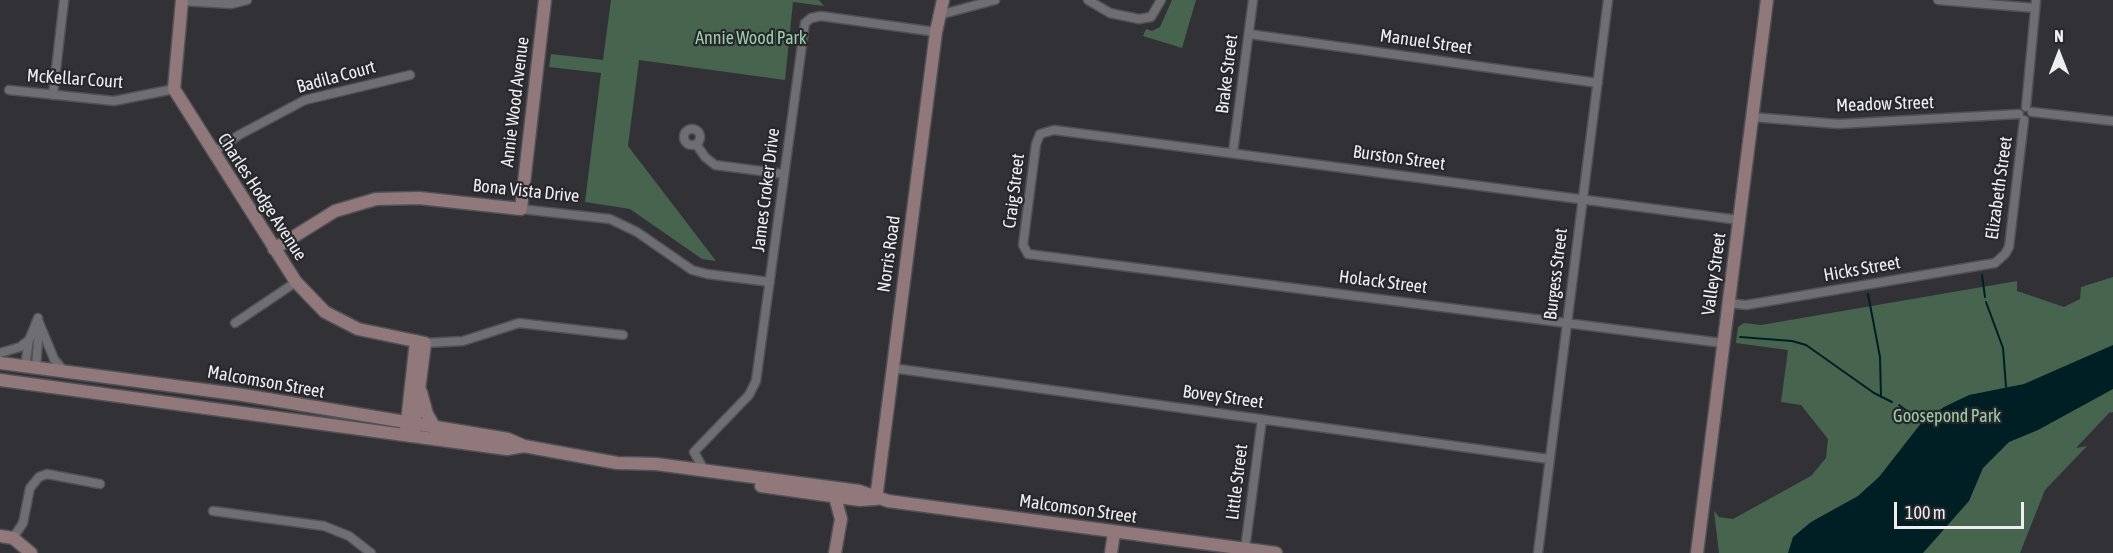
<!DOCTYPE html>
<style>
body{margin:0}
#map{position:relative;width:2113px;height:553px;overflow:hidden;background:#323236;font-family:"Asap Condensed",sans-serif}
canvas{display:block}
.north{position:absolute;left:2029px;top:24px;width:60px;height:60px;-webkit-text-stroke:4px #28282c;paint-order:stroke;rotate:0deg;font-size:16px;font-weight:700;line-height:24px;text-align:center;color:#edeef0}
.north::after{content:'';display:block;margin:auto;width:21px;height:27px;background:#edeef0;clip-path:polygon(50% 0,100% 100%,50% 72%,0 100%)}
.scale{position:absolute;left:1894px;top:502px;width:130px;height:27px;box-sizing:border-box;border:3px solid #edeef0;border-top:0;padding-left:8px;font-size:18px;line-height:21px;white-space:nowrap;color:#edeef0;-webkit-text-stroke:4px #28282c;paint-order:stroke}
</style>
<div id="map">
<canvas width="2113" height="553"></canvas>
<div class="north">N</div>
<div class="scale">100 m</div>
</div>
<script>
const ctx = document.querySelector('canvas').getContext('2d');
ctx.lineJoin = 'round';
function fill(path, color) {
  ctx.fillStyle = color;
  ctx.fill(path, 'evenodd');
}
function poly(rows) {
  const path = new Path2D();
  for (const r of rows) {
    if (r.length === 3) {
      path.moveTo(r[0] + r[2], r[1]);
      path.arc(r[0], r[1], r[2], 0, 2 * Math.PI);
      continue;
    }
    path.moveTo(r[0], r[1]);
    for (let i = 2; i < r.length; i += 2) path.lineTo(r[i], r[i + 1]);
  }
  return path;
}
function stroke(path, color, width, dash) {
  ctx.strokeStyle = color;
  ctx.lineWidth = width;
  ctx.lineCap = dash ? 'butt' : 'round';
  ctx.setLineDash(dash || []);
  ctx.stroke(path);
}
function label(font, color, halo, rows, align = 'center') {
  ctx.font = font + ' "Asap Condensed",sans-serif';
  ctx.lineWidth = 4.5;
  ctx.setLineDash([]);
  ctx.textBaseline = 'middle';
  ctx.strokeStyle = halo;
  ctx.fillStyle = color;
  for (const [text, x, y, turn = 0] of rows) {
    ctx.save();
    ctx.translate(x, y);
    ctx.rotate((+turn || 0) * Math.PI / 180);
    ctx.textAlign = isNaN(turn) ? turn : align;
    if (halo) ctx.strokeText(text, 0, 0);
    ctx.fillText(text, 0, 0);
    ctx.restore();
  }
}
fill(poly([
 [611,0,819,0,824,6,793,2,785,80,639,60,628,146,716,261,702,259,630,209,585,202,601,73,549,67,551,54,603,60],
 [1172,0,1196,0,1182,48,1143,36,1146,29,1152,31,1160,27],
 [2113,277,2113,412,2109,413,2076,448,2087,446,2045,490,2020,553,1719,553,1714,511,1719,517,1733,519,1811,476,1826,458,1828,439,1801,405,1781,402,1788,350,1736,343,1738,327,1744,323,1761,325,2017,281,2017,291,2064,307,2080,299,2081,287]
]), '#47644f');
fill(poly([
 [2113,345,2113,389,2038,430,2009,442,1983,468,1969,501,1923,553,1788,553,1793,537,1811,522,1858,496,1879,477,1922,422,1944,407,1969,395,2024,384]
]), '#001f24');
stroke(poly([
 [1982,275,1985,297],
 [1868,294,1880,357,1881,397],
 [1986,302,2003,348,2006,387],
 [1740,337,1792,341,1806,345,1874,393,1892,402],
 [1899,405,1922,422]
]), '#001f24', 2);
const street = poly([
 [1088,0,1110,13,1139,19,1151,17,1161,0],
 [1938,0,2035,8],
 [182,1,231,4,247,0],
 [939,15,995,0],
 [1249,34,1598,83],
 [9,90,114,101,174,89],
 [53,95,64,0],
 [2026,107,2036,0],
 [2032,112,2113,121],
 [1752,117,1838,124,2019,114],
 [692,137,8],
 [696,144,705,157,715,165,784,174],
 [1233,152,1253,0],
 [212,153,239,135,305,100,410,75],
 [521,209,610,219,637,232,692,270,707,274,770,282],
 [1728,303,1746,305,1995,263,2005,254,2009,247,2024,120],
 [38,320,54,359,64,371],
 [235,323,296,282],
 [425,343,463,341,519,323,623,335],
 [1722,343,1028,254,1023,245,1036,144,1040,134,1054,130,1739,220],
 [0,353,20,347,29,340],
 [25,366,29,340,38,318],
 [36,367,39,326],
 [892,368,1549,459],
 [704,470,694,452,749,395,756,381,805,23,811,18,821,16,936,32],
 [213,511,324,526,349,536,371,553],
 [13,538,23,523,30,488,39,477,47,474,100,484],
 [1245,549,1262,419],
 [1538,553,1608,0]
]);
const secondary = poly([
 [182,0,174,89,296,282,325,312,358,329,425,343,413,436],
 [274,249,335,211,376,199,419,198,521,209,545,0],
 [0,363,243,395,508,439,524,446,617,463,656,464,859,491,888,501,1276,553],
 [0,380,507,449,524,446],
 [421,392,427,414,435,428],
 [406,431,416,341],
 [761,486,860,500,875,499],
 [835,497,841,519,835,553],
 [876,499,936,32,943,0],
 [0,536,13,538,31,553],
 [1111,553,1114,533],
 [1697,553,1767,0]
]);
stroke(street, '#515155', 11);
stroke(secondary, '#515155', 15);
stroke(street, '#6f6f73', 8);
stroke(secondary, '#91787a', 12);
label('18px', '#99cfa8', '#28282c', [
 ["Annie Wood Park",751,38],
 ["Goosepond Park",1947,416]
]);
label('18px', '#edeef0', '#28282c', [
 ["Manuel Street",1426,42,8],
 ["Brake Street",1227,74,-83],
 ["Badila Court",336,77,-15],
 ["McKellar Court",75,79,4],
 ["Annie Wood Avenue",515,102,-83],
 ["Meadow Street",1885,104,-2],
 ["Burston Street",1399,158,8],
 ["Elizabeth Street",1999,188,-82],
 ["James Croker Drive",766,190,-83],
 ["Bona Vista Drive",526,191,6],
 ["Craig Street",1014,191,-83],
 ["Charles Hodge Avenue",262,197,57],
 ["Norris Road",889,254,-82],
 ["Hicks Street",1862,269,-10],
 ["Burgess Street",1556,274,-83],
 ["Valley Street",1714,274,-82],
 ["Holack Street",1383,282,7],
 ["Malcomson Street",266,382,10],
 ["Bovey Street",1223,397,8],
 ["Little Street",1237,482,-83],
 ["Malcomson Street",1078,509,8]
]);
</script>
